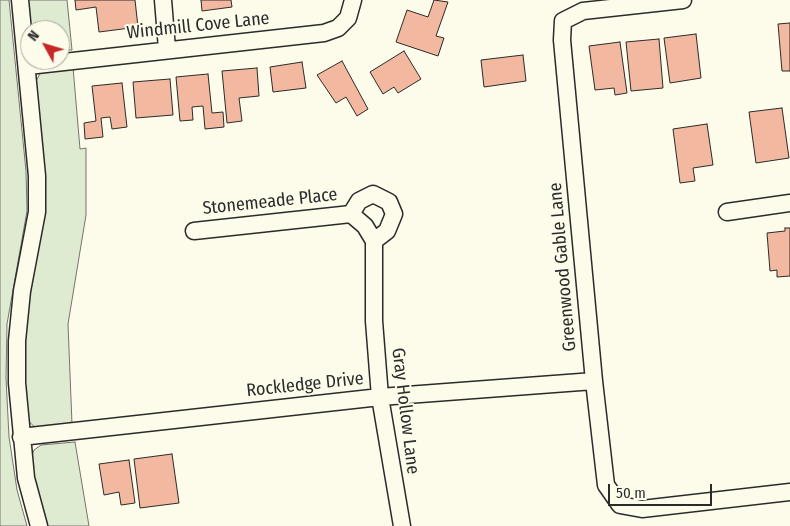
<!DOCTYPE html>
<style>
body{margin:0}
#map{position:relative;width:790px;height:526px;overflow:hidden;background:#fdfbea;font-family:"Fira Sans Condensed",sans-serif}
canvas{display:block}
.north{position:absolute;left:20px;top:20px;width:50px;height:50px;box-sizing:border-box;background:#fdfbea;border:1px solid #a9a89e;border-radius:50%;rotate:309deg;font-size:14px;font-weight:700;line-height:20px;text-align:center;color:#2b2b2b}
.north::after{content:'';display:block;margin:auto;width:18px;height:22px;background:#c62828;clip-path:polygon(50% 0,100% 100%,50% 72%,0 100%)}
.scale{position:absolute;left:608px;top:484px;width:104px;height:22px;box-sizing:border-box;border:2px solid #2b2b2b;border-top:0;padding-left:6px;font-size:15px;line-height:18px;white-space:nowrap;color:#2b2b2b;-webkit-text-stroke:4px #fdfbea;paint-order:stroke}
</style>
<div id="map">
<canvas width="790" height="526"></canvas>
<div class="north">N</div>
<div class="scale">50 m</div>
</div>
<script>
const ctx = document.querySelector('canvas').getContext('2d');
ctx.lineJoin = 'round';
function fill(path, color) {
  ctx.fillStyle = color;
  ctx.fill(path, 'evenodd');
}
function poly(rows) {
  const path = new Path2D();
  for (const r of rows) {
    path.moveTo(r[0], r[1]);
    for (let i = 2; i < r.length; i += 2) path.lineTo(r[i], r[i + 1]);
  }
  return path;
}
function stroke(path, color, width, dash) {
  ctx.strokeStyle = color;
  ctx.lineWidth = width;
  ctx.lineCap = dash ? 'butt' : 'round';
  ctx.setLineDash(dash || []);
  ctx.stroke(path);
}
function label(font, color, halo, rows, align = 'center') {
  ctx.font = font + ' "Fira Sans Condensed",sans-serif';
  ctx.lineWidth = 4;
  ctx.setLineDash([]);
  ctx.textBaseline = 'middle';
  ctx.strokeStyle = halo;
  ctx.fillStyle = color;
  for (const [text, x, y, turn = 0] of rows) {
    ctx.save();
    ctx.translate(x, y);
    ctx.rotate((+turn || 0) * Math.PI / 180);
    ctx.textAlign = isNaN(turn) ? turn : align;
    if (halo) ctx.strokeText(text, 0, 0);
    ctx.fillText(text, 0, 0);
    ctx.restore();
  }
}
const green = poly([
 [0,0,9,0,26,171,27,211,7,324,6,378,9,437,17,490,27,526,0,526,0,0],
 [26,0,67,0,72,50,60,50,60,30,30,30,26,0],
 [73,67,80,149,86,148,86,215,68,324,72,424,37,429,27,420,24,367,26,318,43,223,36,81,41,72,73,67],
 [75,442,89,526,46,526,34,479,31,458,34,450,41,445,75,442]
]);
fill(green, '#deebd1');
stroke(green, '#74746e', 1);
const building = poly([
 [75,0,135,0,138,27,99,32,96,7,76,10,75,0],
 [201,0,231,0,232,7,202,11,201,0],
 [434,0,448,2,436,36,444,38,438,56,396,42,407,10,428,17,434,0],
 [790,23,790,71,782,71,778,24,790,23],
 [696,34,701,78,670,83,664,38,696,34],
 [659,39,663,88,631,91,626,42,659,39],
 [620,42,627,93,615,95,614,88,595,90,589,46,620,42],
 [404,51,421,79,398,93,394,87,383,94,370,72,404,51],
 [523,55,526,81,484,87,481,60,523,55],
 [342,61,368,109,357,116,346,97,336,103,317,75,342,61],
 [302,62,306,88,273,92,270,67,302,62],
 [257,68,259,96,239,98,242,121,227,123,222,71,257,68],
 [208,74,212,113,223,112,224,127,205,129,203,106,192,107,193,120,180,121,176,77,208,74],
 [170,79,173,115,136,118,133,82,170,79],
 [122,83,127,127,112,129,110,117,101,118,103,137,85,139,84,123,96,121,92,86,122,83],
 [782,108,789,158,756,163,749,112,782,108],
 [707,124,713,165,693,168,695,181,680,183,673,129,707,124],
 [785,228,790,228,790,276,777,277,777,270,770,271,767,233,785,231,785,228],
 [172,454,179,503,140,508,134,459,172,454],
 [129,460,135,503,121,505,119,492,104,495,99,464,129,460]
]);
fill(building, '#f2b8a0');
stroke(building, '#2b2b2b', 1);
const minor = poly([
 [20,0,37,176,37,212,22,291,17,341,17,383,26,478,39,526],
 [163,0,167,49],
 [683,0,583,11,563,21,562,40,594,381,606,485,620,505,642,509,790,492],
 [28,66,324,33,338,28,348,18,353,0],
 [727,212,790,203],
 [351,214,359,201,373,194,389,202,394,214,387,231,374,241],
 [194,231,351,214,365,226,374,241,374,321,380,397,402,526],
 [21,437,380,397,594,381]
]);
stroke(minor, '#2b2b2b', 19);
stroke(minor, '#fdfbea', 16);
label('18px', '#2b2b2b', '#fdfbea', [
 ["Windmill Cove Lane",198,26,-6],
 ["Stonemeade Place",270,202,-6],
 ["Greenwood Gable Lane",563,267,-95],
 ["Rockledge Drive",305,385,-6],
 ["Gray Hollow Lane",405,411,83]
]);
</script>
